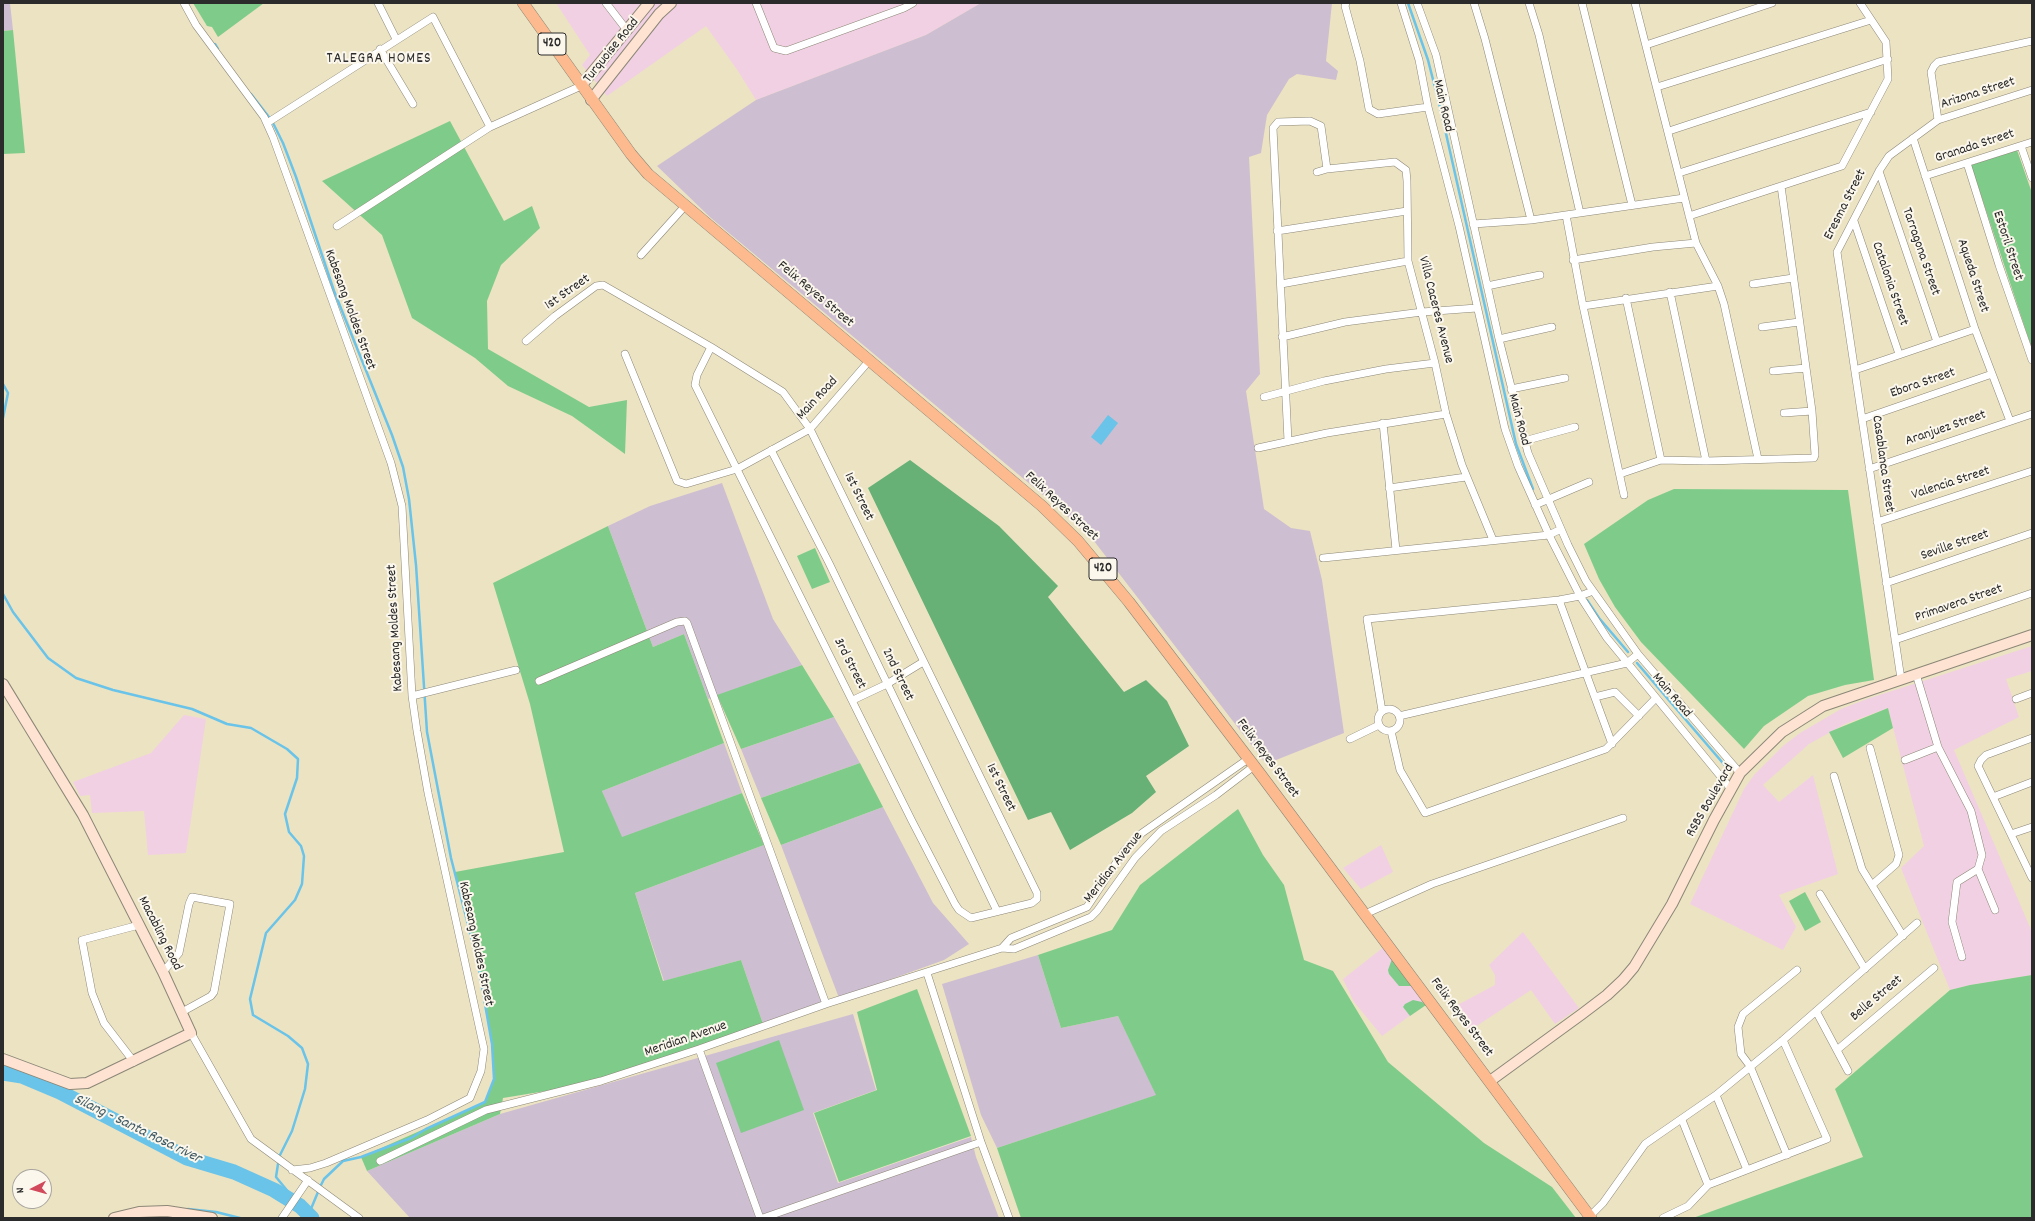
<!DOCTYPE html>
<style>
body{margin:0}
#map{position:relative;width:2035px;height:1221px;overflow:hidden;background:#ece3c3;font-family:Dekko,sans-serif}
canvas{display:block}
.frame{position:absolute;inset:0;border:4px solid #2b2b2b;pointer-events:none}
.north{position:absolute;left:12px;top:1169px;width:40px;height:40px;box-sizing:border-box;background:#fbf7ec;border:1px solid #a8a59f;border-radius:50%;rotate:264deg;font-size:11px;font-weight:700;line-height:16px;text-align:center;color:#2b2b2b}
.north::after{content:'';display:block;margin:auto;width:14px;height:18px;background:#d1495b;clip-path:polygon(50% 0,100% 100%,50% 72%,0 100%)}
</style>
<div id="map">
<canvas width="2035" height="1221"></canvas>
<div class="frame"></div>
<div class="north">N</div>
</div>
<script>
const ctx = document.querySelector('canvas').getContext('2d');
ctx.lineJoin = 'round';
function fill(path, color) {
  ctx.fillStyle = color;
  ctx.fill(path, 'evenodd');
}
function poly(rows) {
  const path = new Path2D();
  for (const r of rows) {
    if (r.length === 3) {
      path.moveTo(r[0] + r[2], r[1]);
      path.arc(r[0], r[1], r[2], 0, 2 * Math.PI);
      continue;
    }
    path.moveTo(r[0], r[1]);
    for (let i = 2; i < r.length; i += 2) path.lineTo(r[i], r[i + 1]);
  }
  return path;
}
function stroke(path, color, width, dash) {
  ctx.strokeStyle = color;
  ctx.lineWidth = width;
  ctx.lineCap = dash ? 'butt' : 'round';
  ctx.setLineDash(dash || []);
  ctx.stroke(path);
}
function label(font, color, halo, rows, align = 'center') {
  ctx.font = font + ' Dekko,sans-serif';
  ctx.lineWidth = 4;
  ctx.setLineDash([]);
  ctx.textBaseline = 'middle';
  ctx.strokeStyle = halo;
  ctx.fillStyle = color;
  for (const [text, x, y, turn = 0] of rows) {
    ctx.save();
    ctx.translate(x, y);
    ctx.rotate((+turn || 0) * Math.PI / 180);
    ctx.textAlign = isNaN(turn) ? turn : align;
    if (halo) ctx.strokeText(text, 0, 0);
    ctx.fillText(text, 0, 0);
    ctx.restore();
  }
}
fill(poly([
 [556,3,981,3,926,35,756,100,738,71,706,26,607,96,582,65,590,55],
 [2032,646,2032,671,2006,679,2019,717,1954,750,2032,932,2032,975,1970,985,1950,990,1901,868,1924,846,1888,708,1845,724,1809,744,1763,785,1779,802,1813,775,1838,874,1779,895,1796,927,1783,950,1690,904,1744,789,1754,775,1783,746,1800,733,1841,709,1867,699],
 [184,715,206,719,186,853,148,855,144,811,92,813,90,795,80,796,73,782,151,753],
 [1381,845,1393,872,1361,889,1343,868],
 [1523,932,1579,1008,1555,1024,1531,990,1469,1031,1452,1008,1495,985,1495,975,1489,965],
 [1385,946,1426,1004,1382,1036,1354,1002,1343,979]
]), '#f1d0e3');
fill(poly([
 [3,3,10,3,13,30,3,31],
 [981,3,1332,3,1326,61,1338,71,1336,80,1297,74,1289,79,1267,115,1261,153,1249,157,1260,374,1246,391,1264,509,1291,528,1310,531,1322,580,1344,733,1266,764,1094,541,1055,505,711,218,657,166,756,100,926,35],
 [722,483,773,619,802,665,708,699,684,634,653,647,608,526,650,506],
 [834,717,860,763,761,798,741,749],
 [724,743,742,793,621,838,602,791],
 [883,807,933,903,969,944,944,960,839,998,781,845],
 [764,845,824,1003,763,1024,741,960,664,981,635,893],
 [1038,955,1061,1028,1118,1016,1157,1095,997,1148,981,1115,942,984],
 [853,1014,876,1090,813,1113,838,1183,971,1137,976,1157,999,1218,410,1218,367,1171,500,1114]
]), '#cebed1');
fill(poly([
 [193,3,264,3,218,37,212,27,207,26],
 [13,30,25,153,3,154,3,31],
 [450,121,504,221,532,206,540,228,501,265,487,301,488,349,589,407,627,400,625,454,572,416,508,386,475,358,412,318,382,235,322,181],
 [2017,150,2032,193,2032,349,1971,165],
 [1674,489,1848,490,1874,680,1845,685,1808,696,1764,726,1744,749,1641,642,1615,607,1599,579,1584,544,1648,500],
 [608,526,653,647,684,634,724,743,602,791,622,837,742,793,764,845,635,893,663,981,741,960,763,1024,601,1082,503,1098,500,1114,367,1171,361,1157,485,1102,494,1079,492,1044,478,964,455,872,564,852,530,704,493,583],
 [815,548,830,582,812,589,797,556],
 [802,665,834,717,741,749,717,695],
 [1888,708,1893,728,1843,758,1829,732],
 [860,763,883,807,781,845,761,798],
 [1238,809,1263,855,1284,885,1304,960,1333,971,1388,1062,1484,1143,1552,1187,1576,1218,1021,1218,997,1148,1156,1095,1118,1016,1061,1028,1038,955,1112,930,1140,885],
 [1805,892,1821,922,1805,931,1789,901],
 [1392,959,1412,986,1399,986,1389,974,1388,970],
 [2032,975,2032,1218,1693,1218,1863,1157,1835,1089,1950,990,1970,985],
 [917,989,971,1136,839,1182,814,1113,877,1090,857,1012],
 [1413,1000,1422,1002,1426,1005,1410,1016,1403,1007,1405,1004],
 [779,1040,804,1110,741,1133,716,1063]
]), '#7fcc8a');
fill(poly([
 [910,460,999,526,1058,586,1048,597,1124,692,1146,680,1167,701,1189,746,1146,776,1156,792,1132,813,1070,850,1051,812,1028,820,868,488]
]), '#67b076');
fill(poly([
 [1108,415,1118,423,1101,445,1091,437]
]), '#6ac3e8');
stroke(poly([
 [1408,3,1428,60,1440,107,1516,444,1533,489],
 [215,44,218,49],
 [251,94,272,121,283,143,296,177,334,291,392,435,403,467,409,499,416,565,427,732,451,858,478,964,492,1044,494,1079,485,1102,426,1129,411,1138,361,1157,343,1161,324,1179,321,1185],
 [3,384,8,393,3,418],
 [3,594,13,612,48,658,76,678,113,690,192,709,227,724,251,728,287,749,298,759,297,778,285,814,289,832,301,846,304,856,302,884,295,900,266,933,250,999,253,1015,288,1036,302,1048,308,1064,305,1089,292,1131,280,1155],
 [1587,600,1599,618,1628,652],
 [1637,663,1728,769],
 [278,1164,276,1177,308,1216],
 [188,1209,216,1212,240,1218],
 [305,1218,308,1216,318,1192]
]), '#6ac3e8', 2.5);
stroke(poly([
 [3,1073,22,1076,60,1092,187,1158,234,1172,274,1190,300,1206,312,1218]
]), '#6ac3e8', 15);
const street = poly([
 [184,3,196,25,264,117,273,137,391,463,402,506,412,696,417,731,428,793,484,1049,481,1071,470,1098,427,1120,326,1163,310,1168,292,1170],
 [378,3,396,39],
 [606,3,626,29],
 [756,3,774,48,786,51,904,8,913,3],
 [1346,3,1345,6,1360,61,1369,109,1378,114,1428,107],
 [1401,3,1419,60,1428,107,1459,226,1505,429,1518,466,1549,535,1580,596,1607,638,1731,789],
 [1417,3,1436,55,1499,339,1528,453,1568,545,1586,581,1638,654,1740,773],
 [1474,3,1485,39,1531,220],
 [1529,3,1539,35,1580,213],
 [1582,3,1632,205],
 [1635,3,1696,243,1718,286,1724,304,1758,459],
 [1646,45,1772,3],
 [380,49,413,104],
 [1657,87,1871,20],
 [1938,120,1931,72,1934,66,1938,62,2032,41],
 [267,123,433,17,490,127,581,86],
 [1669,131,1888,59],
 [1913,138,1975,329,2010,421],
 [2021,146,2032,178],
 [1967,163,1999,265,2032,360],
 [1879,171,1937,342],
 [1317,172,1327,169,1395,162,1406,170,1407,181,1408,261,1435,363,1446,414,1462,465,1493,540],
 [1679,173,1871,112],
 [1925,176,2032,142],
 [1566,215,1583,306,1624,495],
 [1689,216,1842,166,1888,79,1886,42,1860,3],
 [1854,221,1899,354],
 [1473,224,1531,220,1684,198],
 [337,226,490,127],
 [1277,231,1407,211],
 [641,255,685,206],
 [1573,260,1653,247,1696,243],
 [1281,284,1408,261],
 [1753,284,1793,278],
 [1487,286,1540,275],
 [1670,292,1706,461],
 [1626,298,1661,460],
 [1583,306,1718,286],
 [1762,327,1799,322],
 [1282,337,1345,322,1422,312,1477,308],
 [1499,339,1552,327],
 [526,341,555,316,596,286,603,285,711,347,783,392,810,429,1037,893,1037,899,1032,903,971,918,959,910,955,904,912,821,695,385,697,375,711,347],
 [625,354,677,481,686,484,737,469,810,429,869,361],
 [1855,370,1975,329],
 [1773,371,1806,368],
 [1511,389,1565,378],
 [1264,397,1324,381,1386,369,1435,363],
 [1784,413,1812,411],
 [1862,419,1992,374],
 [1383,423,1396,550],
 [1288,441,1273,128,1278,122,1310,121,1321,126,1327,169],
 [1524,441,1575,427],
 [1258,448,1327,433,1446,414],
 [771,450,829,563,997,911],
 [1869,469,2032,414],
 [1620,474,1661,460,1706,461,1814,458,1815,455,1812,411,1781,186],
 [1389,488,1466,477],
 [1535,505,1589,482],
 [1877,522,2032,471],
 [1323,558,1549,535,1561,529],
 [1886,583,2032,533],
 [1559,600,1612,744],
 [1895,640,2032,593],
 [1916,674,1938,747,1971,811,1982,855,1978,869,1957,882,1952,922,1962,957],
 [1901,679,1837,252,1879,171,1889,156,1938,120,2032,90],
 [539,681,677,622,685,621,687,623,826,1004],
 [412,696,516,670],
 [1595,697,1615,692,1639,716],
 [2016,699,2032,693],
 [853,700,887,684,923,662],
 [1389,720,11],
 [1382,711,1367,619,1559,600,1580,596,1593,591],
 [1399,716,1627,663,1638,654],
 [1391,731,1400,770,1425,813,1606,749,1656,698],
 [2032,738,1986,755,1981,760,1978,766,2032,878],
 [1350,739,1379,725],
 [1870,748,1899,855,1896,864,1872,885],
 [1905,760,1938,747],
 [1834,776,1862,869,1903,936],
 [1993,797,2032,782],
 [2011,834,2032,827],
 [1978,869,1995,910],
 [1820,894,1865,969],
 [1365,914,1432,884,1623,818],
 [1002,948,1011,938,1087,907,1124,851,1142,833,1248,759],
 [163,972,179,953,189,904,192,897,230,904,214,992,211,996,182,1012],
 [927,973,981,1142,1009,1218],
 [1816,1011,1848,1071],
 [191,1033,251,1139,359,1218],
 [699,1049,760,1218],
 [1837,1050,1934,968],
 [134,1062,104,1023,92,993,82,940,139,925],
 [1716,1095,1747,1170],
 [1682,1120,1708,1185],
 [1787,1155,1750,1066,1741,1054,1738,1027,1743,1014,1797,970],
 [380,1161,486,1110,601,1081,699,1049,826,1004,1002,948,1014,949,1091,917,1097,911,1135,858,1161,831,1216,795,1254,766],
 [1590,1216,1603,1203,1645,1144,1716,1095,1783,1040,1917,923],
 [282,1218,308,1180],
 [763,1218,981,1142],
 [1663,1218,1688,1206,1708,1185,1827,1139,1783,1040]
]);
const secondary = poly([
 [581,86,649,3],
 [591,100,659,14,671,3],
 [3,684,83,815,163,972,191,1033,87,1083,70,1084,3,1059],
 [1490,1081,1582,1014,1607,995,1623,980,1634,967,1672,904,1714,820,1740,773,1782,732,1823,706,2032,635],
 [114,1218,139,1212,167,1211,212,1218]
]);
const primary = poly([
 [523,3,631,154,648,174,1042,506,1078,541,1129,602,1261,775,1591,1218]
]);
stroke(street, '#8c8777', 8);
stroke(secondary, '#8c8777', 12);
stroke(primary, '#8c8777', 12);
stroke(street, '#fff', 7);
stroke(secondary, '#fee3d2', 10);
stroke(primary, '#fcba8e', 11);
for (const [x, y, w] of [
 [552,44,28],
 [1103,569,28]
]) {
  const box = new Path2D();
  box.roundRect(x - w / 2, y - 11, w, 22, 3);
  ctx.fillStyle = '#fbf7ec';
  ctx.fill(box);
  stroke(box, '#2b2b2b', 1);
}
label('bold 13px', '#2b2b2b', null, [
 ["420",552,44],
 ["420",1103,569]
]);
label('14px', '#2b2b2b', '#fbf7ec', [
 ["Turquoise Road",612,51,-51],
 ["Arizona Street",1978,94,-18],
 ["Main Road",1442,106,77],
 ["Granada Street",1975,147,-18],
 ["Eresma Street",1846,205,-63],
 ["Estoril Street",2007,246,72],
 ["Tarragona Street",1920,252,71],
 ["Aqueda Street",1972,276,72],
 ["Catalonia Street",1889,284,71],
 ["1st Street",568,293,-35],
 ["Felix Reyes Street",815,295,40],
 ["Kabesang Moldes Street",349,310,70],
 ["Villa Caceres Avenue",1435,310,76],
 ["Ebora Street",1923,384,-19],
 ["Main Road",818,399,-47],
 ["Main Road",1518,420,75],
 ["Aranjuez Street",1946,429,-19],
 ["Casablanca Street",1882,464,82],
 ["Valencia Street",1951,484,-18],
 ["1st Street",858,497,64],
 ["Felix Reyes Street",1061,507,43],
 ["Seville Street",1955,546,-19],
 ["Primavera Street",1959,604,-19],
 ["Kabesang Moldes Street",396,628,-93],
 ["3rd Street",849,664,63],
 ["2nd Street",897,675,64],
 ["Main Road",1671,696,50],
 ["Felix Reyes Street",1267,759,53],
 ["1st Street",1000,788,64],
 ["RSBS Boulevard",1711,801,-60],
 ["Meridian Avenue",1114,868,-52],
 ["Macabling Road",159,934,63],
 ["Kabesang Moldes Street",475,944,78],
 ["Belle Street",1877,999,-40],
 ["Felix Reyes Street",1461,1018,53],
 ["Meridian Avenue",686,1040,-19]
]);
ctx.letterSpacing = '1px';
label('15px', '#2b2b2b', '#fbf7ec', [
 ["TALEGRA HOMES",379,60]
]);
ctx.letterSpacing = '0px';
label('italic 15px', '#3e5964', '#fbf7ec', [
 ["Silang - Santa Rosa river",137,1130,26]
]);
</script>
